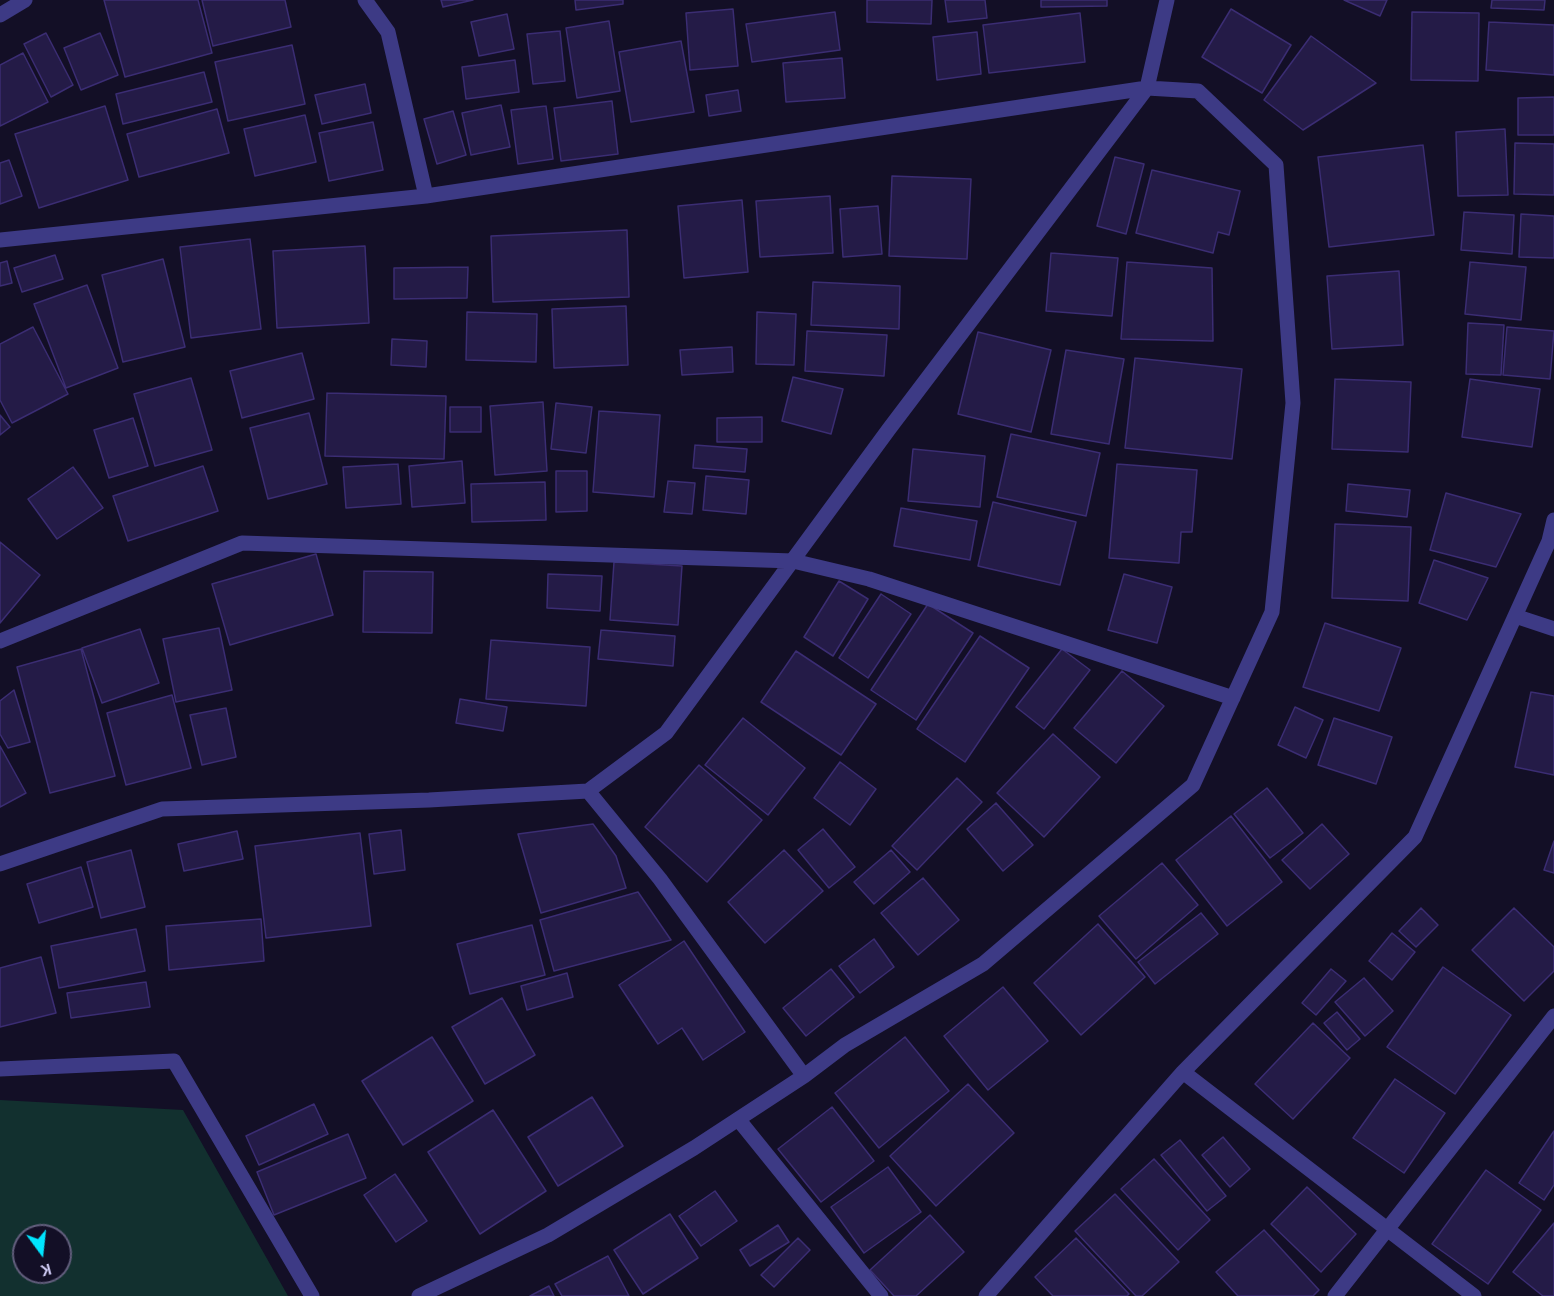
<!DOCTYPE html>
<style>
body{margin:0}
#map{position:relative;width:1554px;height:1296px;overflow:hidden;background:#130f26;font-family:Cabin,sans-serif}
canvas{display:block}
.north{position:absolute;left:12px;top:1224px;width:60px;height:60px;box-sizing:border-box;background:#130f26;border:2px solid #625e7d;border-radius:50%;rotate:165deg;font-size:16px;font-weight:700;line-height:24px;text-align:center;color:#d9d4ff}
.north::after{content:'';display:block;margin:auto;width:21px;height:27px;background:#00e5ff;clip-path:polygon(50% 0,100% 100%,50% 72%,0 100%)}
</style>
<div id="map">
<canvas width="1554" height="1296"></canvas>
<div class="north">K</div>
</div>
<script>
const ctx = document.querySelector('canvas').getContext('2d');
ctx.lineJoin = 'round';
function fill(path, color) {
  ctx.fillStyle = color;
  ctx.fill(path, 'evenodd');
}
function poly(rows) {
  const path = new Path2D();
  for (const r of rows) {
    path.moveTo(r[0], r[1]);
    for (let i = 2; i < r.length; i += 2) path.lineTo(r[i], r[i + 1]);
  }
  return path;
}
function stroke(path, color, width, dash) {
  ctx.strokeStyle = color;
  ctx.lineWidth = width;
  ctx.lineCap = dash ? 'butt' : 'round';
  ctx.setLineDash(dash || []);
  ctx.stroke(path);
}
fill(poly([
 [0,1100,183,1110,288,1296,0,1296],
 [24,1236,60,1236,60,1272,24,1272]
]), '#12302f');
const building = poly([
 [104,0,198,0,212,53,125,77,104,0],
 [202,0,285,0,291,27,213,46,202,0],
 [441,0,473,0,443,7,441,0],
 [575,0,623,0,623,4,576,10,575,0],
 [867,0,932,0,931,24,867,22,867,0],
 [945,0,985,0,987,18,948,22,945,0],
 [1041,0,1107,0,1107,6,1041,7,1041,0],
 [1344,0,1387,0,1380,16,1344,0],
 [1492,0,1545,0,1544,10,1491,8,1492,0],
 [733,9,738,66,690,70,686,13,733,9],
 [1231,9,1291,45,1262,93,1202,57,1231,9],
 [835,12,840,50,752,62,746,24,835,12],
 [1412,12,1479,13,1478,81,1411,80,1412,12],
 [1080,13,1085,62,989,73,983,25,1080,13],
 [507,14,514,49,479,56,471,22,507,14],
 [609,21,620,91,577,98,566,28,609,21],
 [1489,22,1554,25,1554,75,1486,70,1489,22],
 [560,31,565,81,533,84,527,34,560,31],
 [977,32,981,74,937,80,933,37,977,32],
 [46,33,73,85,51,97,24,44,46,33],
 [100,33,118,75,81,90,64,48,100,33],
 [1311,36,1376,83,1303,130,1264,100,1311,36],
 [681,41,694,112,631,122,619,52,681,41],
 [292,45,305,104,228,121,215,62,292,45],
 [23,53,48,102,0,126,0,65,23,53],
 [842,58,845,98,786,102,783,63,842,58],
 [515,60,519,92,466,99,462,67,515,60],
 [204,72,212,102,123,124,116,94,204,72],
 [365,84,371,113,322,124,315,95,365,84],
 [738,90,741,111,709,116,706,95,738,90],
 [1554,97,1554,135,1518,135,1518,98,1554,97],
 [612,101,618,154,561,161,554,108,612,101],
 [501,105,510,147,471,155,462,113,501,105],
 [105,106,128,180,39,208,15,134,105,106],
 [546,106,553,159,518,164,511,110,546,106],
 [217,109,229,153,139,177,127,134,217,109],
 [453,111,466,155,437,164,424,119,453,111],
 [305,115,316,162,255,176,244,129,305,115],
 [373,122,383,170,329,181,319,133,373,122],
 [1505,129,1508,195,1458,196,1456,132,1505,129],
 [1515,143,1554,144,1554,195,1514,194,1515,143],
 [1423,145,1434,235,1329,247,1318,157,1423,145],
 [1115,157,1144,164,1126,234,1097,226,1115,157],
 [9,160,22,196,0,204,0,163,9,160],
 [1152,170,1240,191,1229,235,1218,232,1213,253,1136,233,1152,170],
 [892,176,971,179,967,259,889,256,892,176],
 [830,196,833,253,760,257,756,201,830,196],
 [742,200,748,272,684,278,678,206,742,200],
 [878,206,882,254,843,257,840,209,878,206],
 [1464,212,1514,215,1512,254,1461,250,1464,212],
 [1521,214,1554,216,1554,258,1519,257,1521,214],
 [627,230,629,297,493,302,491,236,627,230],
 [250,239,261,329,191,338,180,247,250,239],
 [365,246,369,323,277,328,273,251,365,246],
 [1051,253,1118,258,1112,316,1046,311,1051,253],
 [55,255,63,279,22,292,14,268,55,255],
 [163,259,185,347,123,362,102,275,163,259],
 [7,261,12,283,0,286,0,263,7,261],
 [1127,262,1212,268,1213,341,1121,339,1127,262],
 [1470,262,1526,267,1521,320,1465,314,1470,262],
 [468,267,467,298,394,299,394,268,468,267],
 [1399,271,1403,345,1332,349,1327,276,1399,271],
 [813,282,900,286,899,329,811,325,813,282],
 [87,285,118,368,66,388,34,304,87,285],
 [626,306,628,365,554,368,552,309,626,306],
 [467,312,537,314,536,362,466,360,467,312],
 [757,312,796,314,794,365,756,364,757,312],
 [1468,323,1504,325,1501,375,1466,374,1468,323],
 [33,327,68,394,12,423,0,400,0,344,33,327],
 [1507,327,1554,331,1550,379,1503,375,1507,327],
 [807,331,887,335,884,376,805,371,807,331],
 [978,332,1051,350,1031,432,958,414,978,332],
 [392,339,427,341,426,367,391,365,392,339],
 [732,347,733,372,682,375,680,350,732,347],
 [1066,350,1124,359,1109,444,1051,434,1066,350],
 [302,353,314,399,242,418,230,371,302,353],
 [1135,358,1242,369,1232,459,1125,448,1135,358],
 [793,377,843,389,831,434,782,421,793,377],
 [191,378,212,450,155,466,134,394,191,378],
 [1335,379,1411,382,1408,452,1332,449,1335,379],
 [1470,379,1540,389,1532,447,1462,437,1470,379],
 [327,393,446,396,444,459,325,456,327,393],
 [543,402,547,471,495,475,490,406,543,402],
 [556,403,592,407,586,453,551,449,556,403],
 [450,407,481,407,481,432,450,432,450,407],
 [599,411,660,415,654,497,593,492,599,411],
 [309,413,327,484,268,499,250,428,309,413],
 [0,415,10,427,0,435,0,415],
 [762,417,762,442,717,442,717,418,762,417],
 [133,418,148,466,109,478,94,430,133,418],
 [1011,434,1100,453,1086,516,997,497,1011,434],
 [695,445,747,449,745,472,693,468,695,445],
 [913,449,985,456,980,507,908,501,913,449],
 [462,461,465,503,412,507,409,466,462,461],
 [398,464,401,504,346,508,343,467,398,464],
 [1117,464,1197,470,1192,532,1181,532,1179,563,1109,558,1117,464],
 [203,466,218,511,128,541,113,496,203,466],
 [73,467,103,508,57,539,28,499,73,467],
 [556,471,587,471,587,511,556,512,556,471],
 [706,476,749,480,746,514,703,510,706,476],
 [668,481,695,483,692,514,664,512,668,481],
 [545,482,546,520,472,522,471,484,545,482],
 [1348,484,1410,490,1407,517,1346,511,1348,484],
 [1446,493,1521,514,1496,567,1430,550,1446,493],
 [993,502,1076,522,1060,585,978,566,993,502],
 [901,508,977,521,970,560,894,546,901,508],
 [1335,524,1411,527,1408,601,1332,598,1335,524],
 [0,542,40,575,0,623,0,542],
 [316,554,333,615,230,645,212,584,316,554],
 [1434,560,1488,578,1467,620,1419,603,1434,560],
 [614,562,682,566,678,625,610,620,614,562],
 [364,571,433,572,432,633,363,632,364,571],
 [548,574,602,576,600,611,547,608,548,574],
 [1124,574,1172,587,1157,643,1108,630,1124,574],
 [839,581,868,599,833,656,804,637,839,581],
 [881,594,911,614,868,678,839,658,881,594],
 [928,604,973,633,916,720,871,690,928,604],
 [1325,623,1401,648,1379,711,1303,687,1325,623],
 [219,628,232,690,176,702,163,639,219,628],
 [140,629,159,683,102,703,82,648,140,629],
 [601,630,675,636,673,666,598,659,601,630],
 [980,636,1029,668,965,762,917,729,980,636],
 [491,640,590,647,586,706,486,699,491,640],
 [81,649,115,776,50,793,17,667,81,649],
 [1062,649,1090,670,1044,729,1016,707,1062,649],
 [796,651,876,704,841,755,761,702,796,651],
 [1122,671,1164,706,1116,763,1074,728,1122,671],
 [14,690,30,742,8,748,0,734,0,701,14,690],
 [1531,692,1554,696,1554,775,1515,767,1531,692],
 [172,695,191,768,126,785,107,713,172,695],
 [460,699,507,707,503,731,456,723,460,699],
 [1295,707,1323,720,1306,758,1278,745,1295,707],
 [226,708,236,757,202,765,190,715,226,708],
 [743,718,805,768,768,815,705,765,743,718],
 [1334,718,1392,737,1376,784,1318,765,1334,718],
 [1053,734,1100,777,1044,837,997,793,1053,734],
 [0,746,26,793,0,807,0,746],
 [840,762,876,789,850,825,814,798,840,762],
 [699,765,762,820,707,882,645,827,699,765],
 [957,778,982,802,917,870,892,846,957,778],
 [1267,788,1303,833,1270,858,1234,814,1267,788],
 [996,803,1033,845,1003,871,967,829,996,803],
 [1231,816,1282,882,1227,926,1176,860,1231,816],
 [593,824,616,856,626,888,541,913,518,834,593,824],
 [1322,824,1349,854,1310,889,1282,860,1322,824],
 [823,829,855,867,829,888,798,850,823,829],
 [401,830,405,870,374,874,369,834,401,830],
 [237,831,243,859,184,871,178,844,237,831],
 [360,833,371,926,266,938,255,846,360,833],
 [1554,841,1554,873,1544,870,1554,841],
 [131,850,145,907,101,918,87,862,131,850],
 [784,850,823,891,765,943,728,902,784,850],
 [891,850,910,872,874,904,854,882,891,850],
 [1162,863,1198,905,1136,959,1099,916,1162,863],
 [81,867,93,907,39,923,27,884,81,867],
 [923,878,959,920,918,955,881,913,923,878],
 [638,892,671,940,554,971,540,920,638,892],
 [1421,908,1438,925,1416,947,1399,931,1421,908],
 [1514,908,1554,947,1554,971,1524,1001,1472,950,1514,908],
 [1201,913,1218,934,1155,984,1138,962,1201,913],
 [261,919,264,961,169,970,166,926,261,919],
 [1098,924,1145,977,1081,1035,1034,983,1098,924],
 [532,925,545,975,470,994,457,944,532,925],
 [136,929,145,971,59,988,51,946,136,929],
 [1392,933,1415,952,1392,980,1369,961,1392,933],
 [874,939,894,967,860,993,839,966,874,939],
 [684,941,745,1032,703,1060,682,1028,658,1044,619,985,684,941],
 [41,957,56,1013,0,1027,0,968,41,957],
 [1443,967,1511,1015,1455,1094,1387,1047,1443,967],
 [831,969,854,997,806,1036,783,1008,831,969],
 [1331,969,1346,981,1316,1015,1302,1003,1331,969],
 [567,973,573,997,527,1010,521,986,567,973],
 [1364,978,1393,1011,1365,1036,1335,1002,1364,978],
 [146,982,150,1007,71,1018,67,993,146,982],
 [1003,987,1048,1041,988,1090,944,1036,1003,987],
 [502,998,535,1055,485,1084,452,1027,502,998],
 [1337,1012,1360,1039,1347,1050,1324,1023,1337,1012],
 [1313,1023,1350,1058,1293,1119,1255,1084,1313,1023],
 [432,1037,473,1101,403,1145,362,1081,432,1037],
 [905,1037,949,1091,879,1148,835,1093,905,1037],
 [1395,1079,1445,1113,1404,1173,1353,1138,1395,1079],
 [968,1084,1014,1133,936,1206,890,1156,968,1084],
 [592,1097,623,1146,558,1186,528,1137,592,1097],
 [314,1104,328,1134,259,1165,246,1136,314,1104],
 [832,1107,874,1161,821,1202,778,1149,832,1107],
 [493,1110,546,1191,480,1234,428,1152,493,1110],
 [1554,1131,1554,1185,1544,1200,1519,1183,1554,1131],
 [348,1134,366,1178,274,1215,257,1172,348,1134],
 [1223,1137,1250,1169,1230,1187,1202,1155,1223,1137],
 [1180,1140,1226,1196,1207,1211,1161,1155,1180,1140],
 [1154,1159,1210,1220,1178,1250,1121,1189,1154,1159],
 [888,1167,921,1212,864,1253,831,1207,888,1167],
 [1486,1170,1541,1210,1488,1284,1432,1244,1486,1170],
 [395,1174,427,1221,396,1242,364,1195,395,1174],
 [1307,1187,1356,1234,1321,1272,1271,1224,1307,1187],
 [715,1191,737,1221,701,1246,679,1216,715,1191],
 [1115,1194,1179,1262,1142,1296,1136,1296,1075,1231,1115,1194],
 [670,1214,698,1258,643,1294,614,1250,670,1214],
 [930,1215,964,1252,916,1296,894,1296,870,1270,930,1215],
 [1554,1223,1554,1296,1543,1296,1513,1272,1554,1223],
 [778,1225,789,1242,750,1266,740,1250,778,1225],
 [1264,1230,1319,1290,1313,1296,1238,1296,1216,1272,1264,1230],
 [798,1238,810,1250,774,1287,761,1275,798,1238],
 [1076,1238,1129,1294,1127,1296,1053,1296,1035,1277,1076,1238],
 [608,1256,629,1296,562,1296,555,1284,608,1256],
 [549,1286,554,1296,530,1296,549,1286]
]);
fill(building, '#241b47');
stroke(building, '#3b2d73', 1.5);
stroke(poly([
 [0,15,25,0],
 [0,240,426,196,388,32,365,0],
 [1515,616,1554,629],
 [0,641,242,543,793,561,869,579,1233,698],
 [588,791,660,879,804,1076],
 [0,864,162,809,429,800,588,791,666,733,889,429,1147,88,1167,0],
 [0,1069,174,1061,312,1296],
 [1183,1072,1474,1296],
 [738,1119,881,1296],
 [419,1296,548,1235,694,1148,804,1076,845,1045,983,964,1193,785,1272,612,1293,403,1276,165,1198,91,1147,88,426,196],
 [986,1296,1183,1072,1415,837,1549,541,1554,520],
 [1335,1296,1554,1016]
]), '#3d3a85', 15);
</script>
